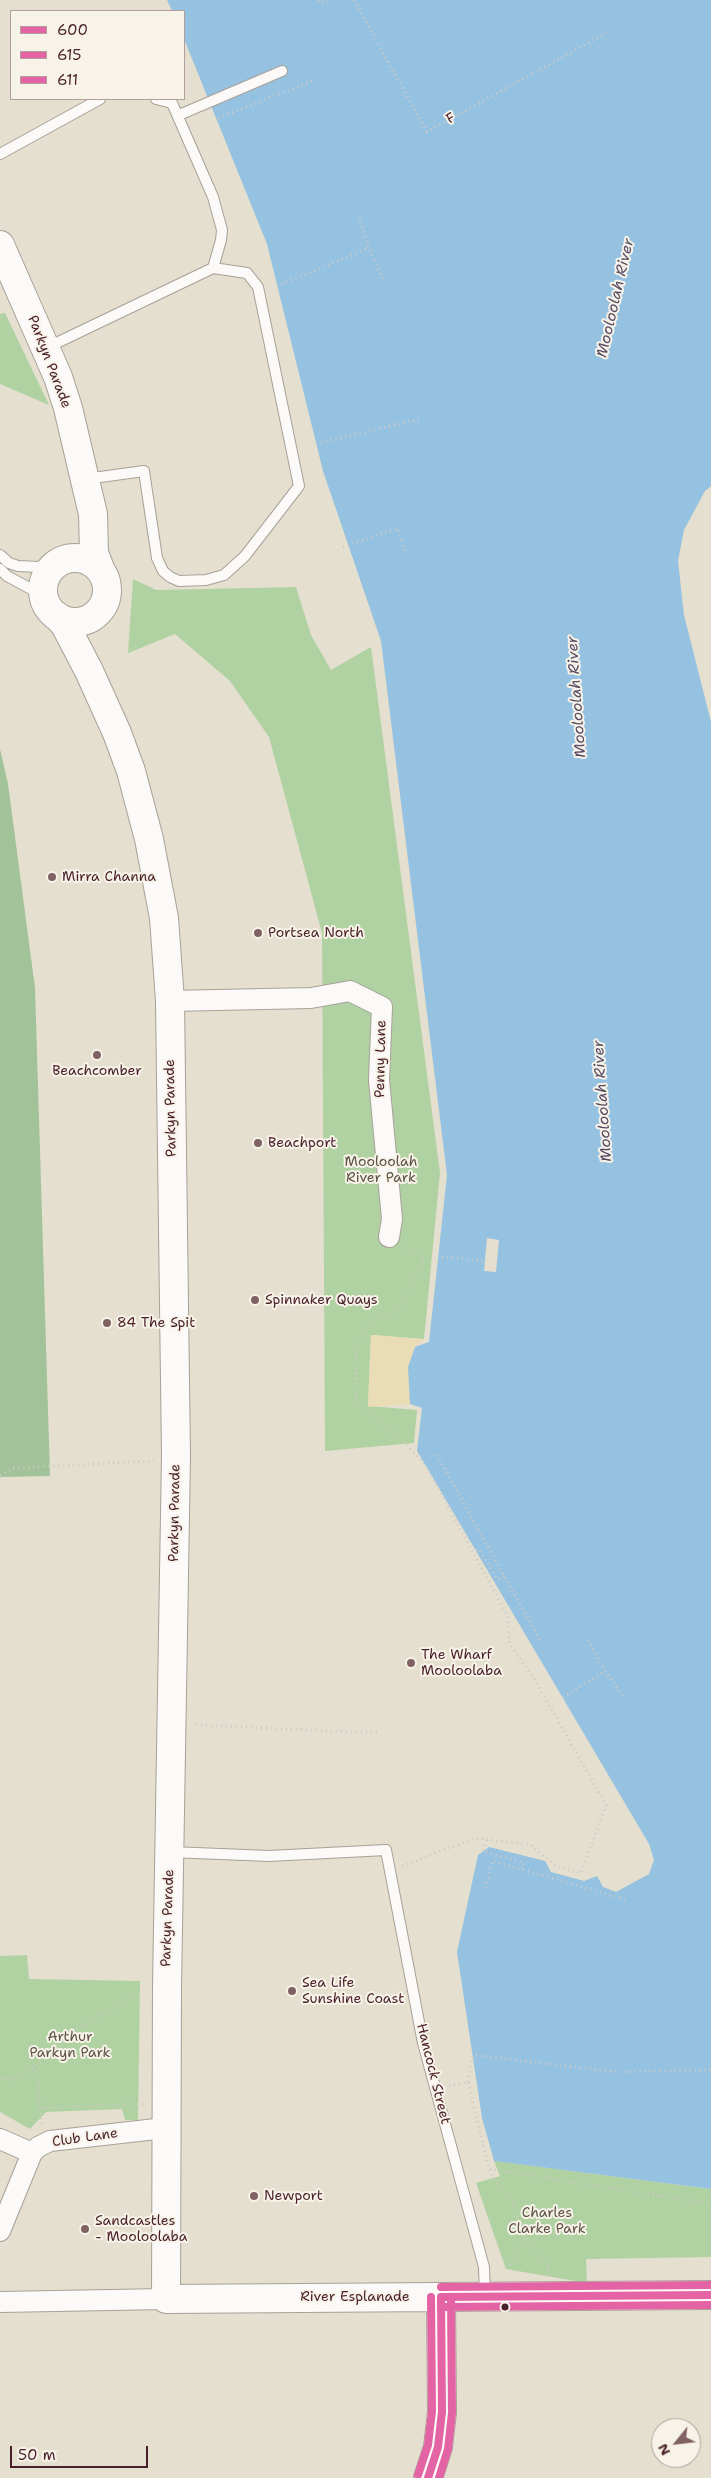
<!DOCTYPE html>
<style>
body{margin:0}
#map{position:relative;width:711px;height:2478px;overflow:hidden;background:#e4dfce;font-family:"Shantell Sans",sans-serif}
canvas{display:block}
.legend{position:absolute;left:10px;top:10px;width:175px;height:90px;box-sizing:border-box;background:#f7f3e8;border:1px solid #b29e9c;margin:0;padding:6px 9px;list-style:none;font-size:15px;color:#4a1f2b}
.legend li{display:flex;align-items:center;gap:10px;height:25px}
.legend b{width:25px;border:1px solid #b29e9c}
.north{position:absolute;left:651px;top:2418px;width:50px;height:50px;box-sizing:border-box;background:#f7f3e8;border:1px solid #b29e9c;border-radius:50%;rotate:241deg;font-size:14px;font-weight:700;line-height:20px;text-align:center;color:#4a1f2b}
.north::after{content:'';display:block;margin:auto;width:18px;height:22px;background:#806264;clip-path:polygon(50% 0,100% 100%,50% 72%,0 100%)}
.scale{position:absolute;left:10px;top:2446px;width:138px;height:22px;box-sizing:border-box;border:2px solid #4a1f2b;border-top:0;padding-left:6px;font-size:15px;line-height:18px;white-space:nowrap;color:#4a1f2b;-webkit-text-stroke:4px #f7f3e8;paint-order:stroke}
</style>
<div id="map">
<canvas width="711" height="2478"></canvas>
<ul class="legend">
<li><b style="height:6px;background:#e463a4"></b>600</li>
<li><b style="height:6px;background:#e463a4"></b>615</li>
<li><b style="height:6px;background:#e463a4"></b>611</li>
</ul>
<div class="north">N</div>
<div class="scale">50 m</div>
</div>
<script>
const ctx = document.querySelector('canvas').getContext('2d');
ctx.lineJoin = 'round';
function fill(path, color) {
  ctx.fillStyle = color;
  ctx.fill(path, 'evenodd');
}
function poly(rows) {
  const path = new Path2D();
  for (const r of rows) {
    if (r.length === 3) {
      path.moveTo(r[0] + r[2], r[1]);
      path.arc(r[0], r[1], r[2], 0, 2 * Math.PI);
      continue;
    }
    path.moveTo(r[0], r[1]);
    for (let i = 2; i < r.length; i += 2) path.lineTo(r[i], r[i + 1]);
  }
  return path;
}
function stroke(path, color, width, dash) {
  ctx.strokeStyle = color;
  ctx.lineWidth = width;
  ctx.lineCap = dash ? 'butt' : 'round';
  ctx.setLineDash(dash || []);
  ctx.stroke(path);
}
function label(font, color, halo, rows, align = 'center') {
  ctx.font = font + ' "Shantell Sans",sans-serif';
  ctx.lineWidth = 4;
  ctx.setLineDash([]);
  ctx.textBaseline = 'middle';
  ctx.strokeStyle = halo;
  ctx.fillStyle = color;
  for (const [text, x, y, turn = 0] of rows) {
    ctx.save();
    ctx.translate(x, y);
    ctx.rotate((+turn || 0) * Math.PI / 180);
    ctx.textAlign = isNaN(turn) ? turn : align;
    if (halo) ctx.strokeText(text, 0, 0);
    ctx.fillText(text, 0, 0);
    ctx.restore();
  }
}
fill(poly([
 [5,313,49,405,0,384,0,314],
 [133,579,156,590,296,587,311,635,331,670,371,647,440,1173,424,1339,371,1335,368,1406,417,1410,414,1443,325,1451,322,933,269,737,230,681,175,634,128,653],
 [27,1955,29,1979,140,1981,138,2120,125,2120,122,2109,46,2112,30,2129,0,2112,0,1956],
 [494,2161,711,2189,711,2257,586,2259,587,2283,506,2269,476,2183,500,2176]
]), '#b0d2a3');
fill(poly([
 [0,749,8,784,35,988,50,1476,0,1477]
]), '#a2c399');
fill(poly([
 [371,1335,424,1339,414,1347,410,1404,368,1407]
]), '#eadcb4');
fill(poly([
 [167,0,711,0,711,486,705,491,684,530,678,561,684,615,711,722,711,2189,494,2161,482,2118,457,1952,478,1855,489,1847,545,1861,551,1872,584,1881,597,1876,603,1887,616,1892,649,1874,654,1860,649,1844,417,1451,422,1408,410,1404,408,1367,415,1347,429,1342,447,1175,381,641,323,471,267,244,184,39,184,11,172,11]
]), '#96c2e1');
fill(poly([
 [487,1238,499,1240,496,1272,484,1271]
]), '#e4dfce');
const lane = poly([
 [156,99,172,103,213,197,222,230,221,240,213,268],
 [179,115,282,71],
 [0,154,100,99],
 [46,348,213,268,247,273,258,287,299,486,245,556,224,575,206,580,179,581,170,577,163,571,157,558,144,471,86,479],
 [0,555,9,563,18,566,39,567,58,563],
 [0,569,7,576,33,590,48,606],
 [171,1852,269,1856,386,1850,423,2043,484,2267,485,2296]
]);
const street = poly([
 [170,1001,311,998,350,991,382,1007,379,1080,392,1219,389,1237],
 [0,2139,32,2153],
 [0,2231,32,2153,38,2147,50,2141,165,2128],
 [0,2302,166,2299]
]);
const secondary = poly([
 [0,245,58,377,68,408,93,514,94,553,101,571],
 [75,590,32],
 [57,616,65,625,89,671,117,733,131,771,149,839,164,918,170,1001,176,1456,167,1987,166,2299,711,2295],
 [428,2478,438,2447,442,2412,441,2297]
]);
stroke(lane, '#a9a098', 12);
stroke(street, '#a9a098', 22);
stroke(secondary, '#a9a098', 30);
stroke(poly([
 [319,0,321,3,327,0],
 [354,0,427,132,606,33],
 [218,118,315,80],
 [359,217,369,248,383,279],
 [277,286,369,248],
 [316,444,419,419],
 [343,547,397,528,406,553],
 [442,1257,487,1261],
 [437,1455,541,1642],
 [0,1475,14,1468,154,1461],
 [476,1550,479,1549,497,1579,504,1576],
 [588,1640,605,1671,625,1699],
 [563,1697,605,1671],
 [196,1725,379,1733],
 [487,1840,483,1851,524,1863,522,1870],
 [402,1866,475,1838,531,1845,557,1867,581,1873,606,1805,536,1682,510,1644,507,1615,426,1466,406,1444,357,1403,355,1384,356,1347,371,1321,398,1311,424,1258,417,1256,404,1247],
 [486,1888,492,1861,628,1900],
 [33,2067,37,2072,40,2108,144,2104],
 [0,2078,10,2080,21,2076,52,2053,75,2030,109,2011,139,1990],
 [468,2082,473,2055,618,2072,711,2070],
 [449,2086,468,2082,489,2169,495,2182,514,2202,519,2226,525,2239,545,2264,548,2264,549,2276],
 [40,2108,42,2125],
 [490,2169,711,2204],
 [510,2265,525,2239]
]), '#cdc9c6', 3, [1, 4]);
stroke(lane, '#fbfaf8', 10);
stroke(street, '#fbfaf8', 20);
stroke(secondary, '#fbfaf8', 28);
stroke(poly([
 [441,2297,711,2295],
 [428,2478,438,2447,442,2412,441,2297]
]), '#e463a4', 8);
stroke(poly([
 [441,2307,711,2305],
 [439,2478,448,2449,452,2413,451,2297]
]), '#e463a4', 8);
stroke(poly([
 [441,2287,711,2285],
 [418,2475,428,2445,432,2411,431,2297]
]), '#e463a4', 8);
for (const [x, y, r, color] of [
 [52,877,5,"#806264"],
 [258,933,5,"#806264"],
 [97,1055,5,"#806264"],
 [258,1143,5,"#806264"],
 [255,1300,5,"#806264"],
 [107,1323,5,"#806264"],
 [411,1663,5,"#806264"],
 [292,1991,5,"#806264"],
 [254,2196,5,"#806264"],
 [85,2229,5,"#806264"],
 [505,2307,4.5,"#4a1f2b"]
]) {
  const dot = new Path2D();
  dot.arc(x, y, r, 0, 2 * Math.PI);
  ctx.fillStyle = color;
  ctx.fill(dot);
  stroke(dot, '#f7f3e8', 2);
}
label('14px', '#4a1f2b', '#f7f3e8', [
 ["F",451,119,-29],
 ["Parkyn Parade",49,362,69],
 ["Penny Lane",381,1059,-89],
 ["Parkyn Parade",171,1108,-91],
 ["Parkyn Parade",175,1513,-89],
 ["Parkyn Parade",168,1918,-88],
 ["Hancock Street",433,2074,76],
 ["Club Lane",85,2138,-8],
 ["River Esplanade",355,2297]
]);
label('14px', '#4a1f2b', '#f7f3e8', [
 ["Mirra Channa",62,877],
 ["Portsea North",268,933],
 ["Beachcomber",97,1071,"center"],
 ["Beachport",268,1143],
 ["Spinnaker Quays",265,1300],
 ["84 The Spit",117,1323],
 ["The Wharf",421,1655],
 ["Mooloolaba",421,1671],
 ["Sea Life",302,1983],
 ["Sunshine Coast",302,1999],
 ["Newport",264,2196],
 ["Sandcastles",95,2221],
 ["- Mooloolaba",95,2237]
], 'left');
label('14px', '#5c5144', '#f7f3e8', [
 ["Mooloolah",381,1162],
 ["River Park",381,1178],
 ["Arthur",70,2037],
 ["Parkyn Park",70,2053],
 ["Charles",547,2213],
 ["Clarke Park",547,2229]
]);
label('italic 15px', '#574c64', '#f7f3e8', [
 ["Mooloolah River",616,298,-77],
 ["Mooloolah River",577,697,-94],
 ["Mooloolah River",603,1101,-94]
]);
</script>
